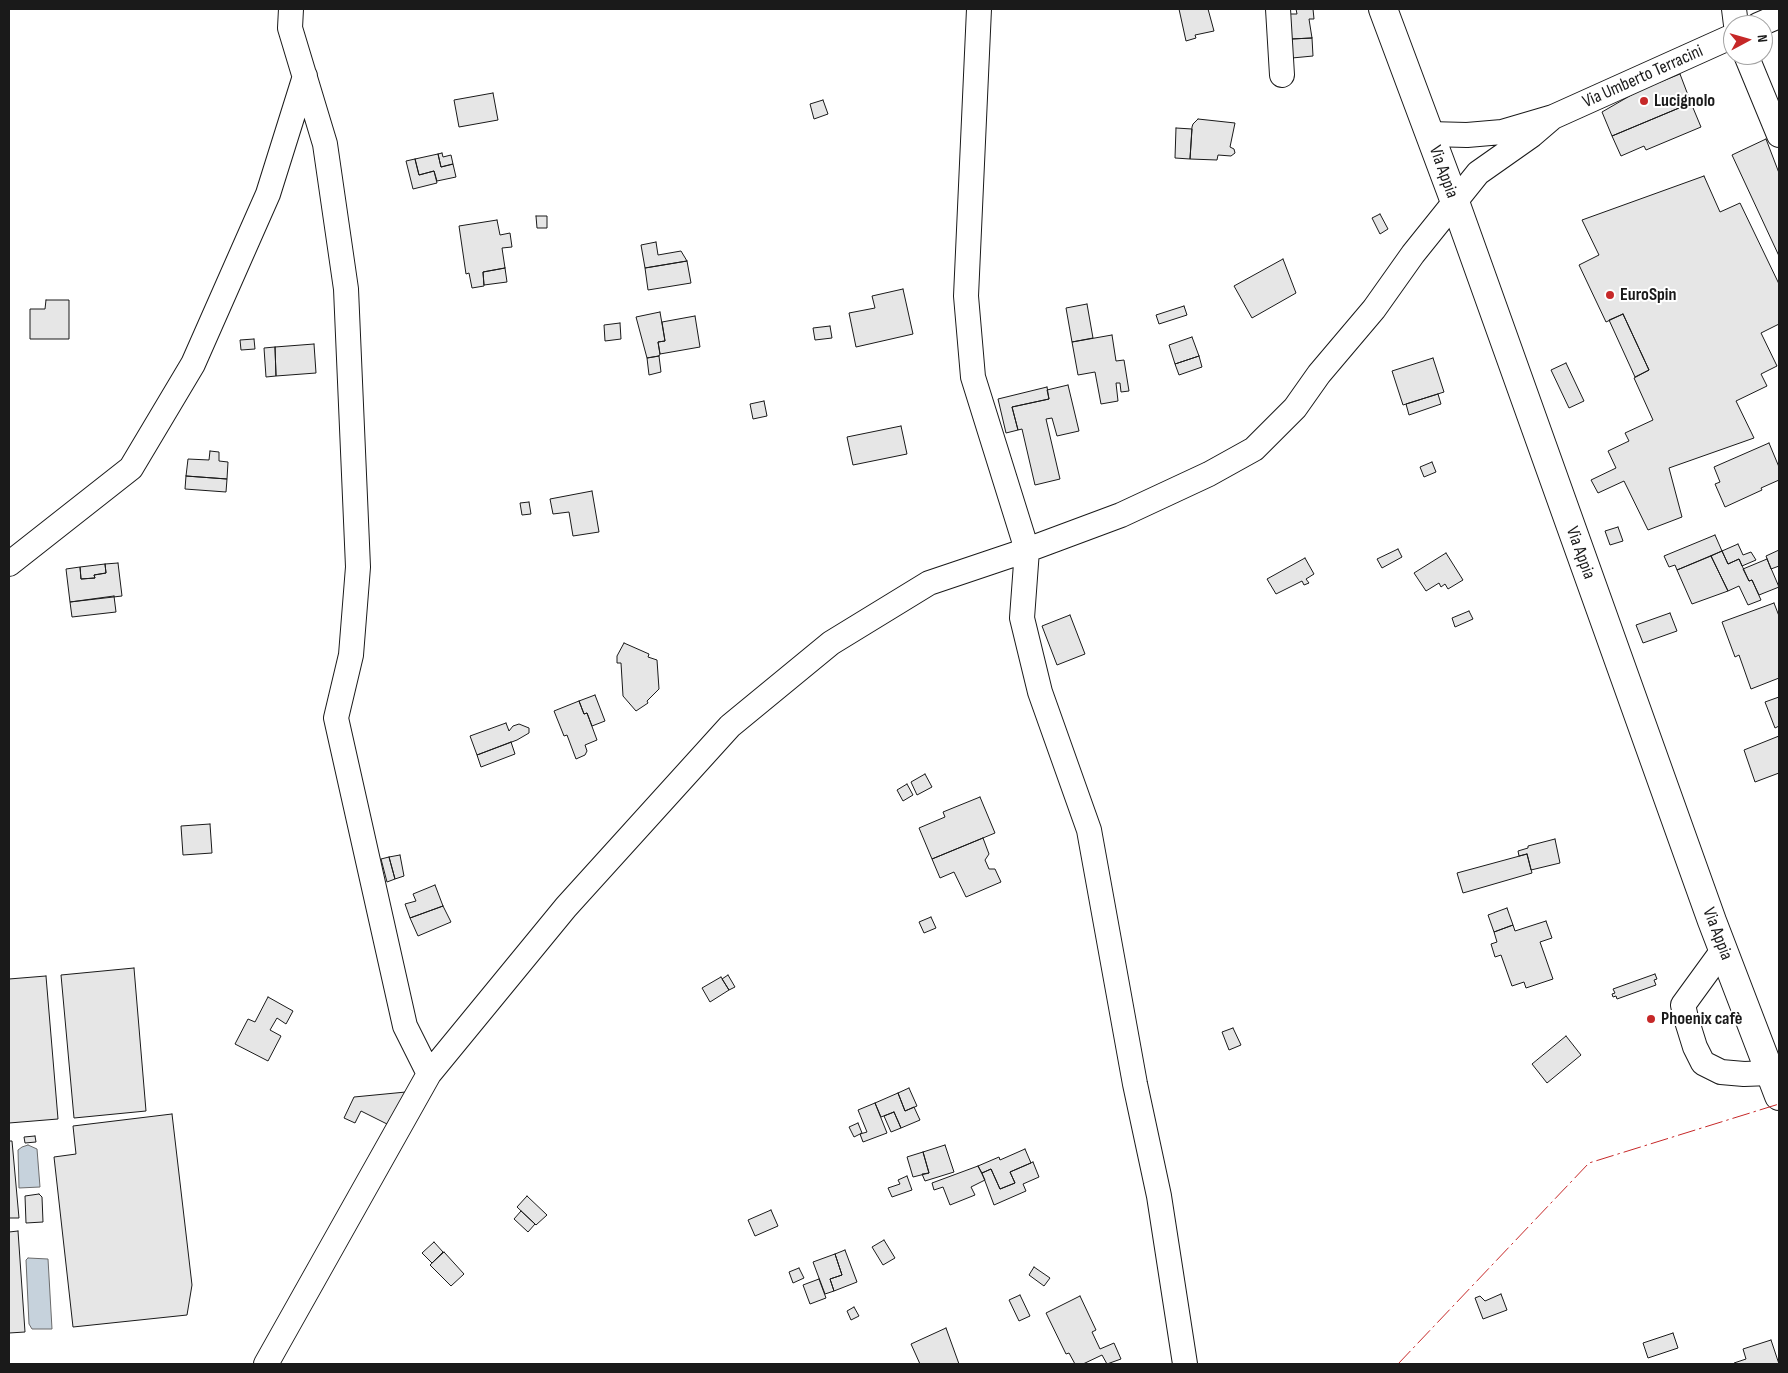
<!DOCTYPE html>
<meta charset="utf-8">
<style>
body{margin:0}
#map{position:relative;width:1788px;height:1373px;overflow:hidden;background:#fff;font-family:"Sofia Sans Condensed",sans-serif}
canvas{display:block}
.frame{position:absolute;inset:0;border:10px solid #1a1a1a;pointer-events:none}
.north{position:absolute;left:1723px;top:15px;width:50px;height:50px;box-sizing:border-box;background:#fff;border:1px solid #a3a3a3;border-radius:50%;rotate:84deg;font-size:14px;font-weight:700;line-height:20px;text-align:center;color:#1a1a1a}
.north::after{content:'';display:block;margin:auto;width:18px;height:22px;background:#c62828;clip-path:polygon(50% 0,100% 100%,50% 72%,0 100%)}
</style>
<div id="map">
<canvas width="1788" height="1373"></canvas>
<div class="frame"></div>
<div class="north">N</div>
</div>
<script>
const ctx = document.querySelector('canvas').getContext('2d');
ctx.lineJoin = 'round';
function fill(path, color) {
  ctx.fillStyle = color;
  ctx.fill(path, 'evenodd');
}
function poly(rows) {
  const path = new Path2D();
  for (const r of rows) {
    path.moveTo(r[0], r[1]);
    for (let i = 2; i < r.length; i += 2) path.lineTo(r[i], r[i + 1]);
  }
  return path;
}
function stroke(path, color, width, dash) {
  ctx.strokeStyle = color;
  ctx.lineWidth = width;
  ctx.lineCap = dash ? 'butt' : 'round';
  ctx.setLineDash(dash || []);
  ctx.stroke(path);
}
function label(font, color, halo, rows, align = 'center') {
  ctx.font = font + ' "Sofia Sans Condensed",sans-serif';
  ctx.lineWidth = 4;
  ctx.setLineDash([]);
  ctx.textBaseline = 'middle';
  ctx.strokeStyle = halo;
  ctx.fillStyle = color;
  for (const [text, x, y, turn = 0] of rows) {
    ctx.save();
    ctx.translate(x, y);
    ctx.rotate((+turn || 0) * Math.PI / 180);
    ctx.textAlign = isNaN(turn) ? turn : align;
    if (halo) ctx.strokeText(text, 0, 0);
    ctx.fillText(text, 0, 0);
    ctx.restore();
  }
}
const water = poly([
 [28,1145,37,1149,40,1187,19,1188,18,1150,22,1147,28,1145],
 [28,1258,48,1259,52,1329,32,1329,29,1324,26,1260,28,1258]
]);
fill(water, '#c6d2dc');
stroke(water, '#6a6a6a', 1);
const building = poly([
 [1179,9,1208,9,1214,31,1195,35,1196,38,1186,41,1179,9],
 [1296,9,1313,9,1314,19,1309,19,1312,38,1291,39,1289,14,1297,14,1296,9],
 [1312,38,1313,56,1292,58,1291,39,1312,38],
 [1680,74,1691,103,1612,136,1602,112,1640,90,1680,74],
 [493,93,498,120,459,127,454,100,493,93],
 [823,100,828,114,814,119,810,104,823,100],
 [1691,103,1701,127,1646,150,1644,146,1621,156,1612,136,1691,103],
 [1198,119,1235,123,1230,147,1234,149,1235,153,1231,156,1218,155,1217,160,1190,159,1192,127,1193,124,1198,119],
 [1176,128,1192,129,1190,159,1175,158,1176,128],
 [1766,139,1779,173,1779,256,1732,155,1766,139],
 [442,153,443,157,451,155,453,164,441,167,438,154,442,153],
 [438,154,441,167,453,164,456,177,437,181,434,171,419,175,415,159,438,154],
 [415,159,419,175,434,171,437,183,413,189,406,161,415,159],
 [1704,176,1720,212,1740,203,1779,284,1779,324,1761,333,1777,366,1761,374,1767,386,1736,401,1754,438,1669,468,1682,517,1648,530,1624,481,1598,493,1591,480,1616,468,1608,451,1629,441,1625,433,1653,420,1634,378,1649,370,1623,314,1606,322,1579,265,1599,255,1582,220,1704,176],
 [1380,214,1388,229,1380,234,1372,218,1380,214],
 [536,216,547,216,547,228,537,228,536,216],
 [497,220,500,235,510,233,512,247,502,248,505,268,483,272,484,286,472,288,469,273,466,274,459,226,497,220],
 [656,242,658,255,681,251,687,261,645,268,641,245,656,242],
 [1283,259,1296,293,1252,318,1234,286,1283,259],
 [687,261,691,283,648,290,645,268,687,261],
 [505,268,507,282,484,285,483,272,505,268],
 [903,289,913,334,856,347,849,313,875,308,872,296,903,289],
 [46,300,69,300,69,339,30,339,30,309,45,309,46,300],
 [1087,304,1093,338,1072,342,1066,308,1087,304],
 [1184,306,1187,315,1159,324,1156,315,1184,306],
 [660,312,665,341,658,342,660,354,659,356,647,358,636,317,660,312],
 [1623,314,1649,370,1635,377,1609,320,1623,314],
 [695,316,700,347,660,354,658,342,665,341,662,322,695,316],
 [620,323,621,339,605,341,604,325,620,323],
 [830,326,832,338,815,340,813,328,830,326],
 [1112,335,1116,361,1124,360,1129,391,1121,392,1120,383,1116,383,1118,401,1101,404,1095,372,1078,375,1072,342,1112,335],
 [1192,337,1199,356,1175,364,1169,345,1192,337],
 [254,339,255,349,241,350,240,340,254,339],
 [314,344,316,373,276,376,275,347,314,344],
 [275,347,276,376,266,377,264,348,275,347],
 [659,356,661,372,649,375,647,358,659,356],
 [1199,356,1202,367,1179,375,1175,364,1199,356],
 [1433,358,1444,392,1403,405,1392,371,1433,358],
 [1566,363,1584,401,1569,408,1551,370,1566,363],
 [1068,385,1079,431,1057,436,1052,418,1046,419,1060,479,1035,485,1022,429,1018,430,1012,407,1049,399,1047,390,1068,385],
 [1047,387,1049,399,1012,407,1018,430,1006,433,998,399,1047,387],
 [1438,394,1441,404,1409,415,1406,404,1438,394],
 [764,401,767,416,753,419,750,404,764,401],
 [901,426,907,454,853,465,847,437,901,426],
 [1769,443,1779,467,1779,480,1761,488,1762,490,1725,507,1715,484,1720,482,1714,467,1769,443],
 [210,451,219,452,219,461,228,462,227,479,186,476,188,459,209,460,210,451],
 [1432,462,1436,472,1424,477,1420,467,1432,462],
 [186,476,227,479,226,492,185,489,186,476],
 [592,491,599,532,573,536,569,512,553,514,550,499,592,491],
 [529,502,531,514,522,515,520,503,529,502],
 [1618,527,1623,541,1610,545,1605,531,1618,527],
 [1715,535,1722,551,1677,570,1675,565,1669,567,1664,556,1715,535],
 [1738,544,1743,555,1751,552,1756,560,1742,566,1739,559,1728,564,1722,551,1738,544],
 [1398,549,1402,557,1382,568,1377,559,1398,549],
 [1779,550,1779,566,1771,569,1766,556,1779,550],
 [1722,551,1728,564,1739,559,1749,581,1752,580,1761,600,1748,605,1739,586,1728,591,1711,556,1722,551],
 [1446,553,1463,580,1448,589,1445,584,1441,587,1439,583,1426,591,1414,573,1446,553],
 [1711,556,1728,591,1692,604,1677,570,1711,556],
 [1305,558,1314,574,1306,579,1309,583,1304,585,1302,581,1276,594,1267,579,1305,558],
 [1767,559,1779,587,1759,595,1752,580,1749,581,1743,569,1767,559],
 [118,563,122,596,70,602,66,569,80,567,81,579,95,578,94,575,106,573,105,564,118,563],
 [105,564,106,573,94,575,95,578,81,579,80,567,105,564],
 [114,596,116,612,72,617,70,602,114,596],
 [1774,603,1779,616,1779,678,1751,689,1739,655,1735,657,1722,622,1774,603],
 [1469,611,1473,619,1455,627,1452,618,1469,611],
 [1670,613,1677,631,1643,643,1636,625,1670,613],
 [1070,615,1085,654,1057,665,1042,626,1070,615],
 [624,643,649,654,648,657,657,660,659,689,647,701,648,703,636,711,623,696,621,663,617,663,617,656,624,643],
 [595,695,605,721,592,726,587,713,584,714,579,701,595,695],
 [1779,697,1779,726,1775,728,1765,702,1779,697],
 [579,701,584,714,587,713,597,740,585,745,587,751,585,755,576,759,567,735,564,736,554,711,579,701],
 [506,723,509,731,513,726,519,724,529,728,529,733,517,740,477,755,470,736,506,723],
 [1779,736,1779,773,1755,782,1744,750,1779,736],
 [511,742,515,754,481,767,477,755,511,742],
 [925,774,932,787,917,795,911,782,925,774],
 [907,784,913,795,903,801,897,790,907,784],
 [980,797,995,833,932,859,919,828,945,817,943,812,980,797],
 [210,824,212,853,183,855,181,826,210,824],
 [983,838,989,854,985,860,989,869,995,869,1001,882,966,897,954,872,940,878,932,859,983,838],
 [1555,839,1560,863,1531,870,1527,854,1519,856,1518,851,1528,848,1528,846,1555,839],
 [1527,854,1532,873,1463,893,1457,873,1527,854],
 [400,855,404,876,395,879,389,857,400,855],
 [389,857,395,879,387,882,381,859,389,857],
 [435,885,443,906,410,918,405,904,416,901,413,894,435,885],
 [443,906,451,922,418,936,410,918,443,906],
 [1507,908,1513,925,1494,932,1488,915,1507,908],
 [931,917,936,928,924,933,919,922,931,917],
 [1546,921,1552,938,1540,942,1553,979,1526,988,1524,982,1512,986,1501,955,1495,957,1491,944,1497,942,1494,932,1513,925,1515,931,1546,921],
 [134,968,146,1111,74,1118,61,975,134,968],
 [1655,974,1657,979,1654,980,1656,985,1617,999,1616,996,1613,997,1612,994,1615,993,1613,989,1655,974],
 [728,975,735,987,729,990,722,979,728,975],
 [46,976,58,1119,9,1123,9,979,46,976],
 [721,977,729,990,710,1002,702,988,721,977],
 [268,997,293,1011,286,1024,277,1018,270,1030,281,1036,268,1061,235,1044,248,1019,255,1022,268,997],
 [1233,1028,1241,1045,1229,1050,1222,1032,1233,1028],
 [1566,1036,1581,1055,1547,1083,1532,1064,1566,1036],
 [909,1088,917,1106,905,1111,898,1093,909,1088],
 [406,1092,387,1124,361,1111,355,1123,344,1118,354,1097,406,1092],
 [898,1093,905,1111,914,1107,920,1120,901,1128,894,1112,881,1117,875,1103,898,1093],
 [875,1103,887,1133,863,1142,860,1134,867,1132,858,1110,875,1103],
 [894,1112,901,1128,891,1132,884,1116,894,1112],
 [172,1114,192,1285,187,1315,73,1327,54,1157,76,1154,73,1126,172,1114],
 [858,1123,862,1133,854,1137,849,1127,858,1123],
 [35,1136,36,1142,25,1143,24,1137,35,1136],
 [9,1141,12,1141,19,1218,9,1218,9,1141],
 [945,1145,954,1172,925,1181,922,1174,929,1173,923,1152,945,1145],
 [1025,1149,1031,1163,1010,1172,1015,1183,1000,1189,991,1169,982,1173,978,1166,999,1157,1000,1160,1025,1149],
 [923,1152,929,1173,913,1177,907,1157,923,1152],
 [1033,1162,1039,1177,1023,1184,1026,1191,994,1205,982,1173,991,1169,1000,1189,1015,1183,1010,1172,1033,1162],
 [978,1166,985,1180,971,1187,975,1195,950,1205,943,1187,934,1190,932,1183,978,1166],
 [907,1176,912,1190,892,1197,888,1188,900,1184,898,1180,907,1176],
 [39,1194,42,1197,43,1222,26,1223,25,1196,39,1194],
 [527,1196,547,1215,536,1225,517,1207,527,1196],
 [771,1210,778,1226,755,1236,748,1220,771,1210],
 [521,1211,535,1224,528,1232,514,1219,521,1211],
 [18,1231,25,1332,9,1333,9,1232,18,1231],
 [884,1240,895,1258,883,1265,872,1247,884,1240],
 [434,1242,443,1252,432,1263,422,1253,434,1242],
 [845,1250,857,1282,834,1291,830,1279,842,1275,835,1254,845,1250],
 [444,1252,464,1274,451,1286,430,1265,444,1252],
 [835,1254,842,1275,830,1279,834,1291,825,1294,813,1262,835,1254],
 [1034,1267,1050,1278,1044,1286,1029,1275,1034,1267],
 [799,1268,804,1278,793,1283,789,1272,799,1268],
 [819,1279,826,1298,810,1304,803,1285,819,1279],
 [1501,1294,1507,1310,1483,1319,1475,1298,1480,1296,1485,1301,1501,1294],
 [1020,1295,1030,1316,1019,1321,1009,1300,1020,1295],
 [1080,1296,1096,1330,1092,1332,1100,1349,1114,1343,1121,1359,1107,1364,1102,1355,1083,1364,1075,1364,1069,1353,1066,1354,1046,1313,1080,1296],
 [854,1307,859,1316,851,1320,847,1311,854,1307],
 [946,1328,959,1364,920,1364,911,1344,946,1328],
 [1673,1333,1678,1348,1648,1358,1643,1343,1673,1333],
 [1771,1340,1779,1364,1734,1364,1734,1363,1746,1359,1743,1349,1771,1340]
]);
fill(building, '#e6e6e6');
stroke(building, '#1a1a1a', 1);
const minor = poly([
 [291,9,290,28,325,144,346,289,358,567,351,655,336,718,405,1026,429,1074],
 [979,9,966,296,973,377,1027,550,1022,618,1040,692,1089,830,1135,1084,1159,1196,1185,1364],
 [1278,9,1282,75],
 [1734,9,1736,25],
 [1758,25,1779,16],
 [1746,55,1779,135],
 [1429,134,1467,135,1502,132,1553,117,1733,36],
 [9,564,131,468,193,364,268,194,305,76],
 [1723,950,1683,1005,1686,1018,1695,1047,1703,1063,1721,1072,1744,1074,1770,1073],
 [266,1364,429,1074,566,907,730,726,831,643,929,583,1027,550,1121,515,1209,474,1254,449,1295,408,1319,374,1374,309,1413,254,1478,173,1532,135,1553,117]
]);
const major = poly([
 [1383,9,1455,202,1712,921,1779,1096]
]);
stroke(minor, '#1a1a1a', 26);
stroke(major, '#1a1a1a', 30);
stroke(minor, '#fff', 24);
stroke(major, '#fff', 28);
stroke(poly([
 [1398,1364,1589,1163,1779,1104]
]), '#c62828', 1, [18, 4, 2.5, 4]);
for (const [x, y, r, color] of [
 [1644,101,5,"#c62828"],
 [1610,295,5,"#c62828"],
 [1651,1019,5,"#c62828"]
]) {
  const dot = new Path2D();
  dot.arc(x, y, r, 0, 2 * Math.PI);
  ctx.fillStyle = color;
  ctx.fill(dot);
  stroke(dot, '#fff', 2);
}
label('18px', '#1a1a1a', '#fff', [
 ["Via Umberto Terracini",1643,77,-24],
 ["Via Appia",1443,172,70],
 ["Via Appia",1580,553,70],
 ["Via Appia",1717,934,69]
]);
label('bold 18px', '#1a1a1a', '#fff', [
 ["Lucignolo",1654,101],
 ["EuroSpin",1620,295],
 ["Phoenix cafè",1661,1019]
], 'left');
</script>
